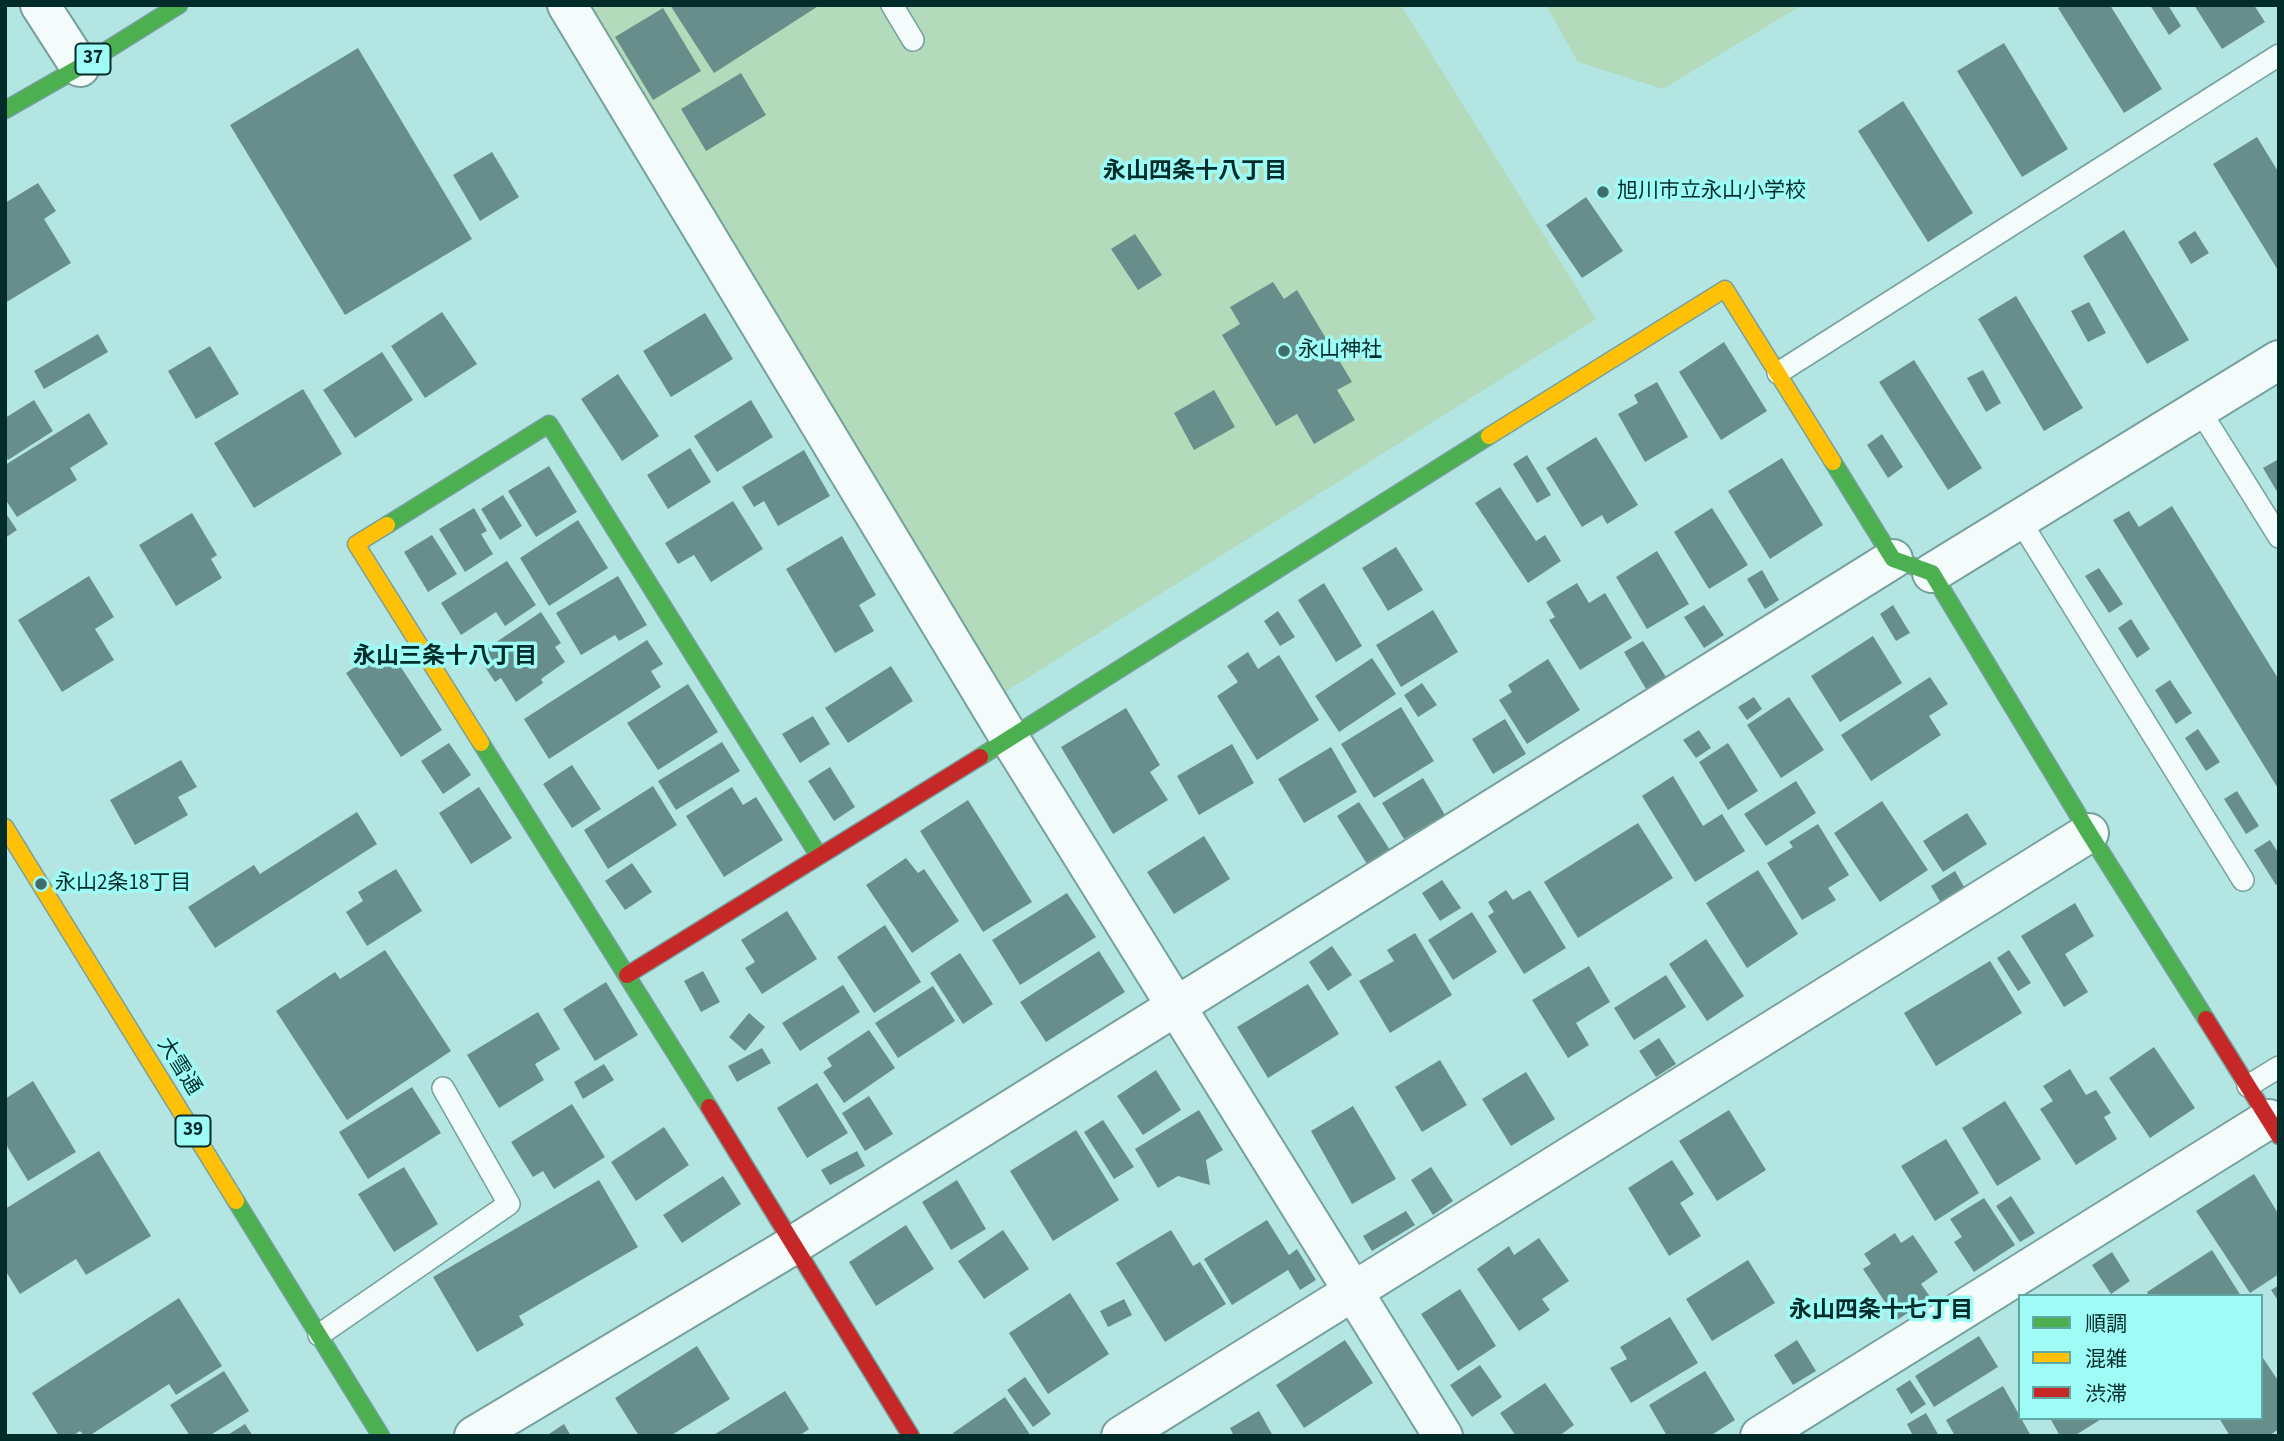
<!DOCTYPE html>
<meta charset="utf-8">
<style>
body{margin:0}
#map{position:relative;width:2284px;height:1441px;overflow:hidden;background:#b3e6e3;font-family:"Source Sans 3","Noto Sans JP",sans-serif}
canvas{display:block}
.frame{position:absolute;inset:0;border:7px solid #022c2a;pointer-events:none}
.legend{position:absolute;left:2018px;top:1294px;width:245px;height:126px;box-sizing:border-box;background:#9efbf5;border:2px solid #60a8a4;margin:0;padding:9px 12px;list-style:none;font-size:21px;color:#022c2a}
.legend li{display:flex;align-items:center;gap:14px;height:35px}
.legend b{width:35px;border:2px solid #60a8a4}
</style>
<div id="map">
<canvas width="2284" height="1441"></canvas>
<div class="frame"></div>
<ul class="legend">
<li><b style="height:9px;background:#4caf50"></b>順調</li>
<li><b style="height:9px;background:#ffc107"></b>混雑</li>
<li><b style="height:9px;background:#c62828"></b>渋滞</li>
</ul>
</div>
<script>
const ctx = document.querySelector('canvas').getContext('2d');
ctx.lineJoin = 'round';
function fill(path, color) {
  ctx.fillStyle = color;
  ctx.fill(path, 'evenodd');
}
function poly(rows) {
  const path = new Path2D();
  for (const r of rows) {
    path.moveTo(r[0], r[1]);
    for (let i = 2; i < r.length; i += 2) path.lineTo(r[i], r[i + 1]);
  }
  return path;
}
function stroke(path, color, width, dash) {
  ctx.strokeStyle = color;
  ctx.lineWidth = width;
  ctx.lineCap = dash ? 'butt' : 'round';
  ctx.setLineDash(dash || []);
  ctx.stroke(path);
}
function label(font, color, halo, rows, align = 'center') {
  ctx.font = font + ' "Source Sans 3","Noto Sans JP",sans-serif';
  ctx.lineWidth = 7;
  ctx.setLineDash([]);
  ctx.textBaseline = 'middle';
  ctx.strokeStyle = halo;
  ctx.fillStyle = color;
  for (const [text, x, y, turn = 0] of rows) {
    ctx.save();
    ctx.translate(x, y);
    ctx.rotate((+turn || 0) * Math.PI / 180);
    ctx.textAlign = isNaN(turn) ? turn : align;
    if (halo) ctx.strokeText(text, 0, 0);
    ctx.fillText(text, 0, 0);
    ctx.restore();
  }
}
fill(poly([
 [589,5,1401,5,1596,319,1005,692],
 [1546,5,1802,5,1663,89,1578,62]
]), '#b2dabb');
fill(poly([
 [670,5,820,5,714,73],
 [2063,5,2110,5,2162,89,2124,113,2058,8],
 [2150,5,2168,5,2181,26,2169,35],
 [2194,5,2254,5,2265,22,2222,49],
 [663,8,701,71,653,100,615,37],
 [2004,43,2068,149,2022,177,1957,71],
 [358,48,472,239,345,315,230,125],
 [741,73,766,115,706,151,681,109],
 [1903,101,1973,213,1928,242,1858,131],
 [2257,137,2279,173,2279,272,2213,164],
 [492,152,519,197,480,221,453,175],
 [38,183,56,211,44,219,71,263,5,303,5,203],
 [1586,197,1623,251,1582,278,1546,225],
 [2124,230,2189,340,2147,364,2083,256],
 [2195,231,2209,253,2191,264,2178,242],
 [1135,234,1162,275,1138,290,1111,249],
 [1273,282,1284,299,1297,290,1352,382,1337,390,1355,420,1314,444,1297,414,1276,426,1222,335,1240,324,1230,307],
 [2016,296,2083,408,2044,431,1978,319],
 [2089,302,2106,333,2088,342,2071,311],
 [442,312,477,364,425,398,391,346],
 [705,313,733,359,671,397,643,351],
 [98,334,108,352,44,389,34,371],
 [1724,342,1767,411,1721,440,1679,372],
 [210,346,239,394,196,419,168,371],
 [382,352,413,400,355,438,323,390],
 [1914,360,1982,468,1948,490,1879,382],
 [1983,370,2001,403,1986,412,1967,378],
 [618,374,659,436,622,461,581,399],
 [1657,382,1688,437,1645,462,1618,414,1638,403,1634,395],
 [303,389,342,454,254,508,214,443],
 [1214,390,1235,427,1194,450,1174,413],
 [34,400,53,431,8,460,5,456,5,418],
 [751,400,773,437,717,472,694,436],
 [89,413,108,444,70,468,77,480,17,517,5,499,5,465],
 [1882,434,1903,467,1888,478,1867,445],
 [1596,437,1638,505,1607,524,1602,515,1582,527,1546,468],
 [690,448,711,482,668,509,647,475],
 [804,450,830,496,778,526,764,501,754,507,742,487],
 [1527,455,1551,495,1537,503,1513,464],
 [1782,458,1823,525,1770,559,1728,491],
 [2277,460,2279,463,2279,495,2263,468],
 [549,466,577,512,536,537,508,491],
 [1500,487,1536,541,1545,535,1561,561,1528,583,1475,503],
 [503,495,522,526,500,540,481,509],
 [733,501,763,549,711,582,694,555,678,564,665,543],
 [2172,506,2279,680,2279,790,2113,520,2129,511,2139,527],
 [474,508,487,531,481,534,493,554,465,572,439,529],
 [1712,508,1748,565,1709,589,1674,532],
 [5,512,17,530,5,538],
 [192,513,217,555,211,559,222,578,176,606,139,545],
 [578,520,608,568,549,606,520,558],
 [432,535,457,574,428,592,404,552],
 [842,536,876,595,859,605,874,631,835,653,786,569],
 [1396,547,1423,590,1388,611,1362,568],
 [1657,551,1689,604,1647,629,1616,577],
 [507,561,536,605,505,626,496,612,461,635,441,603],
 [2099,568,2123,604,2109,613,2085,576],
 [1762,570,1779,600,1765,609,1747,579],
 [89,576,114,617,95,629,114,660,62,692,18,620],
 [618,576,647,625,619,641,615,635,581,655,556,613],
 [1324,583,1362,646,1336,662,1298,600],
 [1577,583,1589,603,1605,593,1632,638,1580,670,1549,620,1555,617,1546,602],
 [1704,605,1724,635,1704,648,1684,617],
 [1893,605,1910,633,1896,641,1880,614],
 [1433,610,1458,652,1401,687,1376,645],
 [1278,611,1295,637,1280,646,1264,621],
 [541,612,561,643,555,647,565,662,541,679,543,683,516,702,501,678,495,682,477,655],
 [2131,619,2150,649,2137,658,2118,628],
 [1873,636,1902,683,1840,722,1811,676],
 [647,640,663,664,651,671,661,687,549,759,524,719],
 [1643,641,1666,677,1646,689,1624,652],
 [387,646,442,730,401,757,346,673],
 [1248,652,1258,669,1279,655,1319,720,1257,760,1217,696,1238,682,1227,666],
 [1372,658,1396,694,1339,732,1315,696],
 [1548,659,1580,710,1527,744,1499,700,1512,692,1508,685],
 [891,666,913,701,848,743,825,708],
 [1930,677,1948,704,1929,716,1941,735,1871,781,1841,735],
 [2170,680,2192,713,2176,724,2155,690],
 [1422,683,1437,705,1418,717,1404,695],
 [688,684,718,732,658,770,627,723],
 [1754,697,1762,709,1747,720,1738,707],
 [1789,697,1824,750,1781,778,1747,725],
 [1401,707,1434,761,1374,798,1341,744],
 [1126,708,1160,765,1150,772,1168,800,1113,834,1061,747],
 [813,716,830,744,800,763,782,734],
 [1505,719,1526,754,1493,774,1472,739],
 [2198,729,2220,762,2206,771,2185,738],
 [1699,730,1711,748,1696,758,1683,740],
 [722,742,740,771,676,810,658,781],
 [449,743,471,775,443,794,421,761],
 [1728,743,1758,791,1728,810,1699,762],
 [1232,744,1254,783,1199,815,1177,776],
 [1331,747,1357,792,1304,823,1278,779],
 [181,760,197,787,178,797,188,815,135,845,110,800],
 [572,765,601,809,572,828,543,784],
 [830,767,855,807,834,821,808,781],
 [1673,776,1703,826,1722,814,1745,851,1695,882,1642,796],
 [1423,778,1445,815,1404,839,1382,803],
 [1796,781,1816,813,1766,846,1744,814],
 [653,786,677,825,608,869,584,830],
 [479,787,512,838,471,864,439,813],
 [732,787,743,805,756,797,783,840,724,877,686,816],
 [2237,791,2259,826,2246,834,2224,799],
 [968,800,1032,902,983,932,920,831],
 [1882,801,1928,870,1880,902,1834,833],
 [1359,802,1390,850,1367,864,1337,816],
 [357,812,377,844,215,948,188,907,254,865,260,874],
 [1967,813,1987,844,1943,872,1923,841],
 [1638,823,1673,878,1578,938,1544,882],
 [1818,824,1849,875,1828,888,1836,900,1802,920,1767,863,1793,847,1789,842],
 [1204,836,1230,879,1174,914,1147,872],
 [2270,840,2279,854,2279,883,2276,885,2254,850],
 [906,858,918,873,924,869,959,921,912,953,866,885],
 [632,863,652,892,625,910,605,881],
 [396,869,422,911,367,946,346,912,363,901,358,892],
 [1758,870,1798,934,1747,968,1706,903],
 [1955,871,1966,890,1942,905,1931,886],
 [1442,880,1461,908,1440,921,1422,893],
 [1506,890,1513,900,1530,890,1566,948,1524,974,1488,916,1494,912,1488,902],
 [1067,893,1096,937,1020,985,992,940],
 [2075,903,2094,936,2065,954,2088,992,2064,1007,2021,936],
 [787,911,817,959,762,994,745,968,755,962,741,940],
 [1472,912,1497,952,1453,980,1428,940],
 [885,925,921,982,874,1013,837,957],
 [1415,933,1452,995,1390,1033,1359,981,1394,961,1387,950],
 [1706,939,1744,996,1707,1021,1669,964],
 [1332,946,1352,975,1328,991,1309,962],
 [385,950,451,1051,347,1120,276,1011,335,972,340,979],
 [2009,950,2031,983,2018,991,1997,958],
 [1099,951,1125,992,1046,1042,1020,1002],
 [960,953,993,1004,963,1024,930,973],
 [1990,961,2022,1013,1936,1066,1904,1013],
 [1589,966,1610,1002,1576,1023,1589,1045,1568,1058,1532,1000],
 [703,971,720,1002,701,1012,684,981],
 [1666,975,1686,1007,1634,1040,1614,1008],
 [606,982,638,1035,595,1061,563,1009],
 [1308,984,1339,1034,1268,1078,1237,1027],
 [843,985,860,1012,800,1051,782,1023],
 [933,986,955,1021,898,1058,875,1023],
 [538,1012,560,1049,535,1064,544,1080,499,1108,467,1055],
 [749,1013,765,1027,745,1051,729,1037],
 [869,1030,895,1068,844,1103,823,1072,832,1066,827,1058],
 [1659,1038,1676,1064,1656,1077,1639,1051],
 [2154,1047,2195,1108,2150,1138,2109,1078],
 [762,1048,771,1063,737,1082,728,1066],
 [1440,1060,1467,1105,1422,1132,1395,1087],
 [604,1064,614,1080,583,1099,574,1082],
 [2070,1069,2086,1095,2096,1090,2111,1113,2104,1117,2117,1139,2076,1165,2040,1109,2053,1101,2043,1086],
 [1156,1070,1181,1110,1143,1135,1117,1096],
 [1526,1072,1555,1119,1511,1146,1482,1099],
 [33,1081,76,1152,28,1181,5,1143,5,1099],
 [817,1083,848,1133,807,1158,777,1108],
 [412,1087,441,1133,368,1179,339,1132],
 [869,1096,893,1134,865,1151,842,1113],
 [2005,1101,2041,1159,1997,1186,1962,1128],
 [572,1104,605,1157,554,1189,543,1171,533,1177,511,1142],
 [1353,1106,1396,1179,1352,1204,1311,1131],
 [1199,1110,1223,1150,1206,1160,1210,1185,1178,1176,1158,1188,1135,1149],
 [1729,1110,1766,1170,1717,1201,1679,1141],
 [1103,1120,1134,1167,1114,1179,1084,1132],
 [664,1127,689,1165,636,1201,611,1162],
 [1076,1130,1119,1200,1053,1241,1010,1171],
 [1946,1139,1979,1193,1935,1221,1901,1166],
 [99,1151,151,1236,86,1275,76,1259,20,1294,5,1270,5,1209],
 [857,1151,865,1166,830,1185,821,1170],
 [1672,1160,1694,1194,1680,1203,1701,1236,1669,1256,1628,1188],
 [404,1167,438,1224,394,1252,358,1194],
 [1431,1167,1453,1201,1433,1215,1411,1180],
 [2254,1174,2279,1215,2279,1274,2250,1293,2196,1211],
 [723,1176,741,1204,682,1243,663,1215],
 [599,1180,638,1247,519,1316,524,1325,477,1352,433,1277],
 [957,1180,986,1229,951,1250,922,1202],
 [2011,1196,2035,1233,2020,1242,1996,1206],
 [1984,1198,2015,1245,1974,1272,1954,1242,1962,1237,1950,1219],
 [1406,1211,1415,1225,1372,1251,1363,1236],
 [1267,1220,1289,1255,1297,1249,1316,1280,1300,1290,1288,1270,1232,1305,1204,1259],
 [906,1225,934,1269,876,1306,849,1262],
 [1003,1230,1029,1269,984,1299,958,1261],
 [1171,1230,1193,1266,1200,1262,1226,1304,1165,1342,1116,1263],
 [1895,1233,1901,1243,1913,1235,1938,1272,1921,1284,1931,1298,1897,1320,1863,1269,1871,1264,1864,1254],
 [1539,1238,1569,1281,1542,1299,1550,1310,1519,1331,1477,1269,1509,1246,1514,1255],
 [2212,1250,2241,1296,2149,1296,2147,1292],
 [2112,1252,2130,1281,2111,1294,2092,1265],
 [1748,1260,1775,1303,1712,1341,1686,1299],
 [2279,1285,2279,1302,2271,1290],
 [1460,1289,1496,1346,1458,1371,1421,1314],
 [1070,1293,1109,1354,1048,1394,1009,1333],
 [179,1298,222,1366,176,1395,169,1384,89,1436,84,1436,80,1431,72,1436,59,1436,32,1393],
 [1124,1299,1132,1315,1108,1327,1100,1311],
 [1670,1317,1698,1363,1631,1403,1610,1368,1627,1359,1620,1347],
 [1979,1336,1998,1367,1934,1407,1915,1376],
 [1345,1340,1373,1383,1304,1428,1276,1385],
 [1797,1340,1816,1371,1793,1385,1774,1355],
 [697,1346,730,1399,670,1436,639,1436,615,1398],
 [2261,1355,2279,1382,2279,1429,2269,1436,2230,1436,2219,1418,2261,1418],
 [1480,1365,1502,1397,1472,1417,1450,1385],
 [224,1371,249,1411,209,1436,190,1436,170,1405],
 [1705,1371,1735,1420,1710,1436,1667,1436,1649,1405],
 [1025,1377,1051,1414,1033,1427,1007,1390],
 [1910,1380,1926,1404,1911,1414,1896,1389],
 [1545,1383,1574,1425,1559,1436,1516,1436,1500,1413],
 [2003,1386,2031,1436,1955,1436,1946,1420],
 [785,1391,809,1429,799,1436,712,1436],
 [1005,1397,1031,1436,954,1436,953,1433],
 [1259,1411,1273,1436,1234,1436,1230,1428],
 [1926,1413,1939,1436,1913,1436,1907,1424],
 [2050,1418,2103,1418,2074,1436,2060,1436],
 [245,1424,253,1436,226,1436],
 [564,1424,571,1436,546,1436]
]), '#688e8c');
const lane = poly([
 [892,5,913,40],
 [1778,373,2279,55],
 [2199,409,2279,537],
 [2019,519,2243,880],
 [2248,1086,2279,1067],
 [319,1335,509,1204,443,1088]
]);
const street = poly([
 [40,5,80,67],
 [567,5,1010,739,1443,1436],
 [1932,573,2279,360],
 [474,1436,795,1244,1893,559],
 [1121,1436,2089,833],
 [1760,1436,2269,1119]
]);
const fast = poly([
 [5,110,80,67,179,5],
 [1833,462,1893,559,1932,573,2089,833,2206,1019],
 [387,525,549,424,819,856],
 [481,743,709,1107],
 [980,757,1489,436],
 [236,1201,381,1436]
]);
const slow = poly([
 [1489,436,1725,289,1833,462],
 [387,525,356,544,481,743],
 [5,827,236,1201]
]);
const jam = poly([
 [627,975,980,757],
 [2206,1019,2279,1136],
 [709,1107,911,1436]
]);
stroke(lane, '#75a09d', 24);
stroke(street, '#75a09d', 42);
stroke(fast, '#75a09d', 19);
stroke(slow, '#75a09d', 19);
stroke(jam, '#75a09d', 19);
stroke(lane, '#f4fbfb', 21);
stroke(street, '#f4fbfb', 38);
stroke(fast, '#4caf50', 16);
stroke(slow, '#ffc107', 16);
stroke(jam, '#c62828', 16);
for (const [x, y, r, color] of [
 [1603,192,7,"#406d6b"],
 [1284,351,7,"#406d6b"],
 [41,884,7,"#406d6b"]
]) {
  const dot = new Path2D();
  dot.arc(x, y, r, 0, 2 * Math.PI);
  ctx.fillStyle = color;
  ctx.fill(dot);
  stroke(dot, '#9efbf5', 2.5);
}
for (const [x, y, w] of [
 [93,59,35],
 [193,1131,35]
]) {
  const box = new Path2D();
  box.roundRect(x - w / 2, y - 15.5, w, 31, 5);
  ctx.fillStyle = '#9efbf5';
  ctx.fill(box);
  stroke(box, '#022c2a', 2);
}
label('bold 19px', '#022c2a', null, [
 ["37",93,59],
 ["39",193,1131]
]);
label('21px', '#022c2a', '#9efbf5', [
 ["旭川市立永山小学校",1617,192],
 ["永山神社",1298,351],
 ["永山2条18丁目",55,884]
], 'left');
label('21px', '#022c2a', '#9efbf5', [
 ["大雪通",178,1067,58]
]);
label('bold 23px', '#022c2a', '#9efbf5', [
 ["永山四条十八丁目",1195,173],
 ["永山三条十八丁目",445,658],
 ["永山四条十七丁目",1881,1312]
]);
</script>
